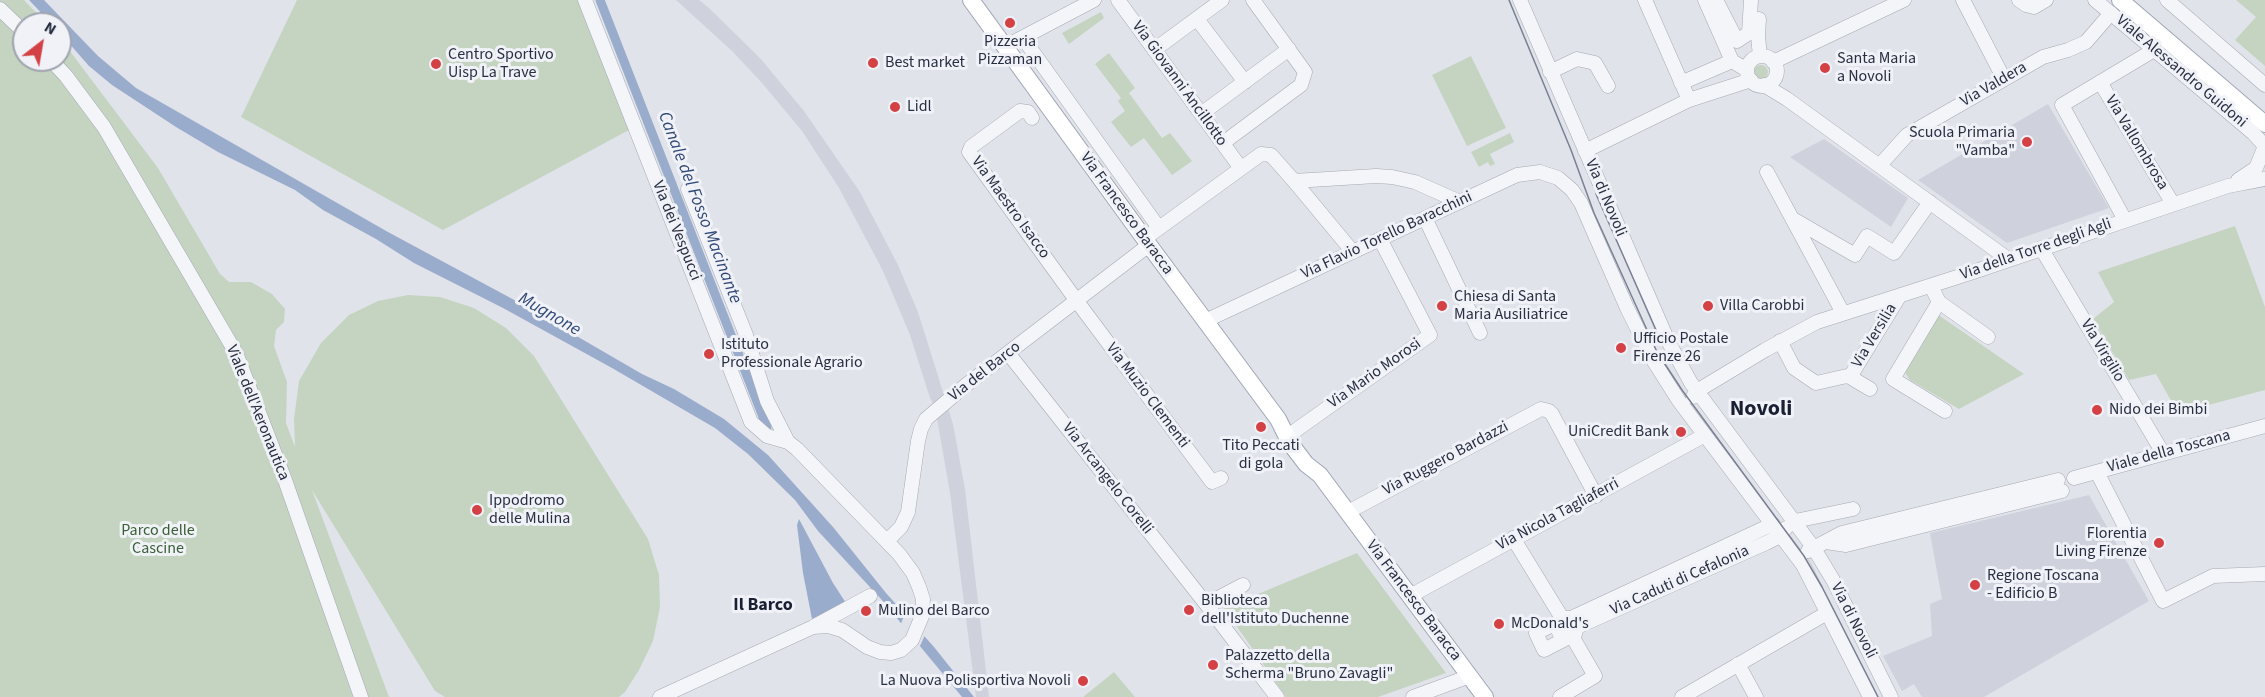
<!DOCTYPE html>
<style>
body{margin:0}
#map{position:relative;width:2265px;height:697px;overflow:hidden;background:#e1e3ea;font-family:"Source Sans 3",sans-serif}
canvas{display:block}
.north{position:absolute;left:12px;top:12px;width:60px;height:60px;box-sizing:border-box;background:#f0f2f7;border:2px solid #a0a4af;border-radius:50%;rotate:31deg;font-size:16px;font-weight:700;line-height:24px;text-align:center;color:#282f42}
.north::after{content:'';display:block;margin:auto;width:21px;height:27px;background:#d44145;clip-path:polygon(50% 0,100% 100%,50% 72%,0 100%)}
</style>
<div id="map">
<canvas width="2265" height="697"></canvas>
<div class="north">N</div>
</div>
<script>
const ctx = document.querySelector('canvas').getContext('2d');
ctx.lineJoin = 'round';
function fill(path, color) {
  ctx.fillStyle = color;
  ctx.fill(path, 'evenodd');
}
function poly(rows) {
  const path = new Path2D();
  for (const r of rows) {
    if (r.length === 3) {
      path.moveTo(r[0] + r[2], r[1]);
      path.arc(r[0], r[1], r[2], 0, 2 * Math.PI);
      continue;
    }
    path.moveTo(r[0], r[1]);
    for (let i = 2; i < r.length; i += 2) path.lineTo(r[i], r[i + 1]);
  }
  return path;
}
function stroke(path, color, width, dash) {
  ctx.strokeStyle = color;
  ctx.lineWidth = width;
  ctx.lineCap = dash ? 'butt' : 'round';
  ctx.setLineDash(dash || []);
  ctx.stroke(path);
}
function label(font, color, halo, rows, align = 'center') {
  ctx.font = font + ' "Source Sans 3",sans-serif';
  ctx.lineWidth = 6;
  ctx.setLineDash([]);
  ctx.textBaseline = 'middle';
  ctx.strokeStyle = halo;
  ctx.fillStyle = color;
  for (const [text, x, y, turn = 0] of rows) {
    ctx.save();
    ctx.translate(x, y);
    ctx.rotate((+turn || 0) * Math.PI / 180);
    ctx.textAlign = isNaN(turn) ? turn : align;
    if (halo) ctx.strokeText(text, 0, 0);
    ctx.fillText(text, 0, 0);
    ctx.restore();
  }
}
fill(poly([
 [676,0,699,0,709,8,760,58,804,111,860,192,898,265,918,312,953,424,965,489,989,697,976,697,950,493,935,407,930,398,910,335,883,271,839,188,802,131,762,83,732,51],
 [2048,104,2109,208,2007,243,1918,180],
 [1824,139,1908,198,1891,227,1790,157],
 [2089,495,2149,601,1984,697,1922,697,1914,684,1902,691,1883,656,1932,636,1930,604,1942,599,1930,533]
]), '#cfd2dc');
fill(poly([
 [0,0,24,0,47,24,24,24,24,60,60,60,60,38,158,168,220,274,229,282,251,282,272,294,285,309,284,322,276,330,274,346,287,382,286,423,295,447,294,419,299,381,321,343,349,315,378,301,408,295,440,297,474,308,506,328,534,356,648,539,659,575,660,607,653,641,639,670,625,692,619,697,445,697,435,691,312,490,389,697,0,697],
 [297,0,580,0,629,130,443,230,241,117],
 [2236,0,2265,0,2265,66,2235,40,2256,17],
 [1101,12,1104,18,1069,44,1062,33],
 [1109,53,1135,88,1129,93,1162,138,1170,133,1192,161,1172,175,1144,138,1131,147,1111,122,1125,111,1118,101,1121,98,1095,64],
 [1471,56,1506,128,1467,146,1432,75],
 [1761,72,7],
 [1510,133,1514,142,1490,154,1495,164,1490,166,1488,162,1479,167,1471,152],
 [2235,226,2265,307,2265,390,2178,413,2156,374,2129,380,2093,319,2114,302,2098,272],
 [1937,314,2024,374,1959,409,1910,380,1904,371],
 [1357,553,1446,673,1378,697,1286,697,1224,608],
 [1114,672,1135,697,1083,697]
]), '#c4d4c1');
fill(poly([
 [29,0,44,0,98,56,136,88,388,232,518,302,642,374,674,389,724,419,768,455,833,527,886,593,934,647,974,697,962,697,881,599,818,531,795,500,748,454,715,428,612,368,503,308,414,263,376,239,323,210,295,190,218,152,176,127,112,85,89,66,60,33,60,24,52,24],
 [799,519,833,583,846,603,812,619,803,573,797,525]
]), '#9aaccc');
fill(poly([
 [906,611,926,633,918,650,900,626]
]), '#e1e3ea');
stroke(poly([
 [600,0,767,427]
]), '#9aaccc', 9);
const minor = poly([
 [585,0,751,422,767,436,788,442,797,449,899,554,913,573,919,587,923,599,922,616,912,640,901,650,891,653,880,652,867,647,842,630,828,626,813,627],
 [1118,0,1240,167],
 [1520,0,1668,341,1691,383,1813,547,1833,580,1891,697],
 [1645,0,1689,100],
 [1705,0,1732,61,1747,70],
 [1716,0,1737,41,1749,33,1751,0],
 [1963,0,2004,79],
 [2019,0,2026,5,2034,7,2046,0],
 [2095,0,2253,133,2265,146],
 [2167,0,2265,85],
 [0,9,24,32],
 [1197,19,1245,82],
 [1759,19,1758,36,1760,56],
 [1023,38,1159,228],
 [1016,41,1094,0],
 [1154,50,1222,0],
 [1762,71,15],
 [51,60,66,76,104,127,236,353,285,480,361,697],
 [1773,62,1904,0],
 [1550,72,1577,59,1595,63,1608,86],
 [2100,82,2173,204],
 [1681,83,1732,61],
 [1764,85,1787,99,2008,259],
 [1201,114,1289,49],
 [1032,118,1028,112,1020,111,971,147,969,152,1079,304,1212,482,1221,478],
 [1223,143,1301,85,1305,72,1253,0],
 [1585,151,1689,100,1751,80],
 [1880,165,1907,135,2043,57,2068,50,2086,42,2111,13],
 [1767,172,1843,313],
 [2238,180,2256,168,2265,146],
 [1294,181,1353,252],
 [688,189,746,335,767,401,788,442],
 [1425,218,1480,333],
 [1793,219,1855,255,1867,236,1894,253,1930,202],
 [2125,220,2062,105,2154,50],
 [1144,239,1261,154,1271,155,1294,181,1376,176,1392,177,1415,182,1460,202],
 [2041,248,2163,453],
 [1931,286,1939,302,1893,379,1945,411],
 [1939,302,1988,337],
 [1205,321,1517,175,1540,172,1558,178,1572,190,1581,203,1627,308,1653,360,1679,401,1803,565,1870,697],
 [1780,341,1794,368,1816,383,1847,376,1850,377,1900,295],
 [1008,353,1210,609,1277,697],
 [1850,377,1870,389],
 [1693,397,1697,391,1765,350,1817,322,1973,272,2228,186,2265,179],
 [1292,433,1430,335,1380,239],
 [2099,476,2163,601,2213,576,2265,574],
 [2074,478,2265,426],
 [1348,512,1541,409,1549,411,1552,414,1596,496],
 [1795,521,1853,509],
 [1513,538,1562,618],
 [887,541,901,527,908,512,918,441,921,429,926,419,966,385,1149,245],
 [1826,542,1846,545,2062,491],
 [1808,551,1842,533,2058,480],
 [1410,596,1705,435],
 [1207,604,1243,585],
 [1571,618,1577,627,1575,634,1569,637,1561,636,1556,626,1562,618,1571,618,1773,524],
 [1558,622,1536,633,1544,650,1569,637],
 [1577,627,1766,543,1776,538,1786,528],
 [1738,664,1756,697],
 [660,697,813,627,870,596],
 [1413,697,1470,676],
 [1560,697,1595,676,1572,636],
 [1682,697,1827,613]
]);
const major = poly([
 [971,0,1149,245,1278,419,1290,443,1306,464,1320,475,1485,697],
 [2120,0,2265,124]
]);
stroke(minor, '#a6a9b4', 15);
stroke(major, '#9fa6b6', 18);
stroke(minor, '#f4f5f8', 14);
stroke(major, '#fff', 16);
stroke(poly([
 [1509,0,1571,150,1594,213,1657,352,1682,390,1804,556,1822,587,1878,697],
 [1596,194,1660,339]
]), '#798094', 1.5);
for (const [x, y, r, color] of [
 [1010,23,6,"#d44145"],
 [873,63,6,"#d44145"],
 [436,64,6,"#d44145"],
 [1825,68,6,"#d44145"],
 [895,107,6,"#d44145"],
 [2027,142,6,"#d44145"],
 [1442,306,6,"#d44145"],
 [1708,306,6,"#d44145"],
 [1621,348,6,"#d44145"],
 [709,354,6,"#d44145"],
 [2097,410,6,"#d44145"],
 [1261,427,6,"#d44145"],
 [1681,432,6,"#d44145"],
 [477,510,6,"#d44145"],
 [2159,543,6,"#d44145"],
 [1975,585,6,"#d44145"],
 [1189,610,6,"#d44145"],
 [866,611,6,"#d44145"],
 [1499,624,6,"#d44145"],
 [1213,665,6,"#d44145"],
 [1083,681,6,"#d44145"]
]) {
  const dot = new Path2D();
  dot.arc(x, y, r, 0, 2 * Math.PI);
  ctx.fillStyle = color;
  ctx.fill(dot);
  stroke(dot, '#f0f2f7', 2);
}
label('16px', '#282f42', '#f0f2f7', [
 ["Pizzeria",1010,42,"center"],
 ["Pizzaman",1010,60,"center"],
 ["Centro Sportivo",448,55],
 ["Uisp La Trave",448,73],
 ["Santa Maria",1837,59],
 ["a Novoli",1837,77],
 ["Best market",885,63],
 ["Lidl",907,107],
 ["Scuola Primaria",2015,133,"right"],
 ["\"Vamba\"",2015,151,"right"],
 ["Chiesa di Santa",1454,297],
 ["Maria Ausiliatrice",1454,315],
 ["Villa Carobbi",1720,306],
 ["Ufficio Postale",1633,339],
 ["Firenze 26",1633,357],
 ["Istituto",721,345],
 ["Professionale Agrario",721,363],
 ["Nido dei Bimbi",2109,410],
 ["UniCredit Bank",1669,432,"right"],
 ["Tito Peccati",1261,446,"center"],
 ["di gola",1261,464,"center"],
 ["Ippodromo",489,501],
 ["delle Mulina",489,519],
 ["Florentia",2147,534,"right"],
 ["Living Firenze",2147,552,"right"],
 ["Regione Toscana",1987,576],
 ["- Edificio B",1987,594],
 ["Biblioteca",1201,601],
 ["dell'Istituto Duchenne",1201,619],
 ["Mulino del Barco",878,611],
 ["McDonald's",1511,624],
 ["Palazzetto della",1225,656],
 ["Scherma \"Bruno Zavagli\"",1225,674],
 ["La Nuova Polisportiva Novoli",1071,681,"right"]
], 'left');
label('16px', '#282f42', '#f0f2f7', [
 ["Viale Alessandro Guidoni",2181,72,40],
 ["Via Giovanni Ancillotto",1179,84,54],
 ["Via Valdera",1994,85,-30],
 ["Via Vallombrosa",2136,143,59],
 ["Via di Novoli",1605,198,67],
 ["Via Maestro Isacco",1010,208,54],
 ["Via Francesco Baracca",1126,214,54],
 ["Via dei Vespucci",676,231,68],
 ["Via Flavio Torello Baracchini",1387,236,-25],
 ["Via della Torre degli Agli",2036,250,-19],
 ["Via Versilia",1875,336,-59],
 ["Via Virgilio",2102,351,59],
 ["Via del Barco",985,372,-38],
 ["Via Mario Morosi",1375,374,-35],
 ["Via Muzio Clementi",1147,396,53],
 ["Viale dell'Aeronautica",257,413,68],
 ["Viale della Toscana",2169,452,-15],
 ["Via Ruggero Bardazzi",1446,459,-28],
 ["Via Arcangelo Corelli",1107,479,52],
 ["Via Nicola Tagliaferri",1558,515,-28],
 ["Via Caduti di Cefalonia",1680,581,-24],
 ["Via Francesco Baracca",1413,601,53],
 ["Via di Novoli",1853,621,63]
]);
label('16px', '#385f35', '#f0f2f7', [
 ["Parco delle",158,531],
 ["Cascine",158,549]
]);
label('italic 18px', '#304878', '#f0f2f7', [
 ["Canale del Fosso Macinante",699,208,69],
 ["Mugnone",549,315,30]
]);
label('bold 18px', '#1a2033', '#f0f2f7', [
 ["Il Barco",763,606]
]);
label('bold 22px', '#1a2033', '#f0f2f7', [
 ["Novoli",1761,410]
]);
</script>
